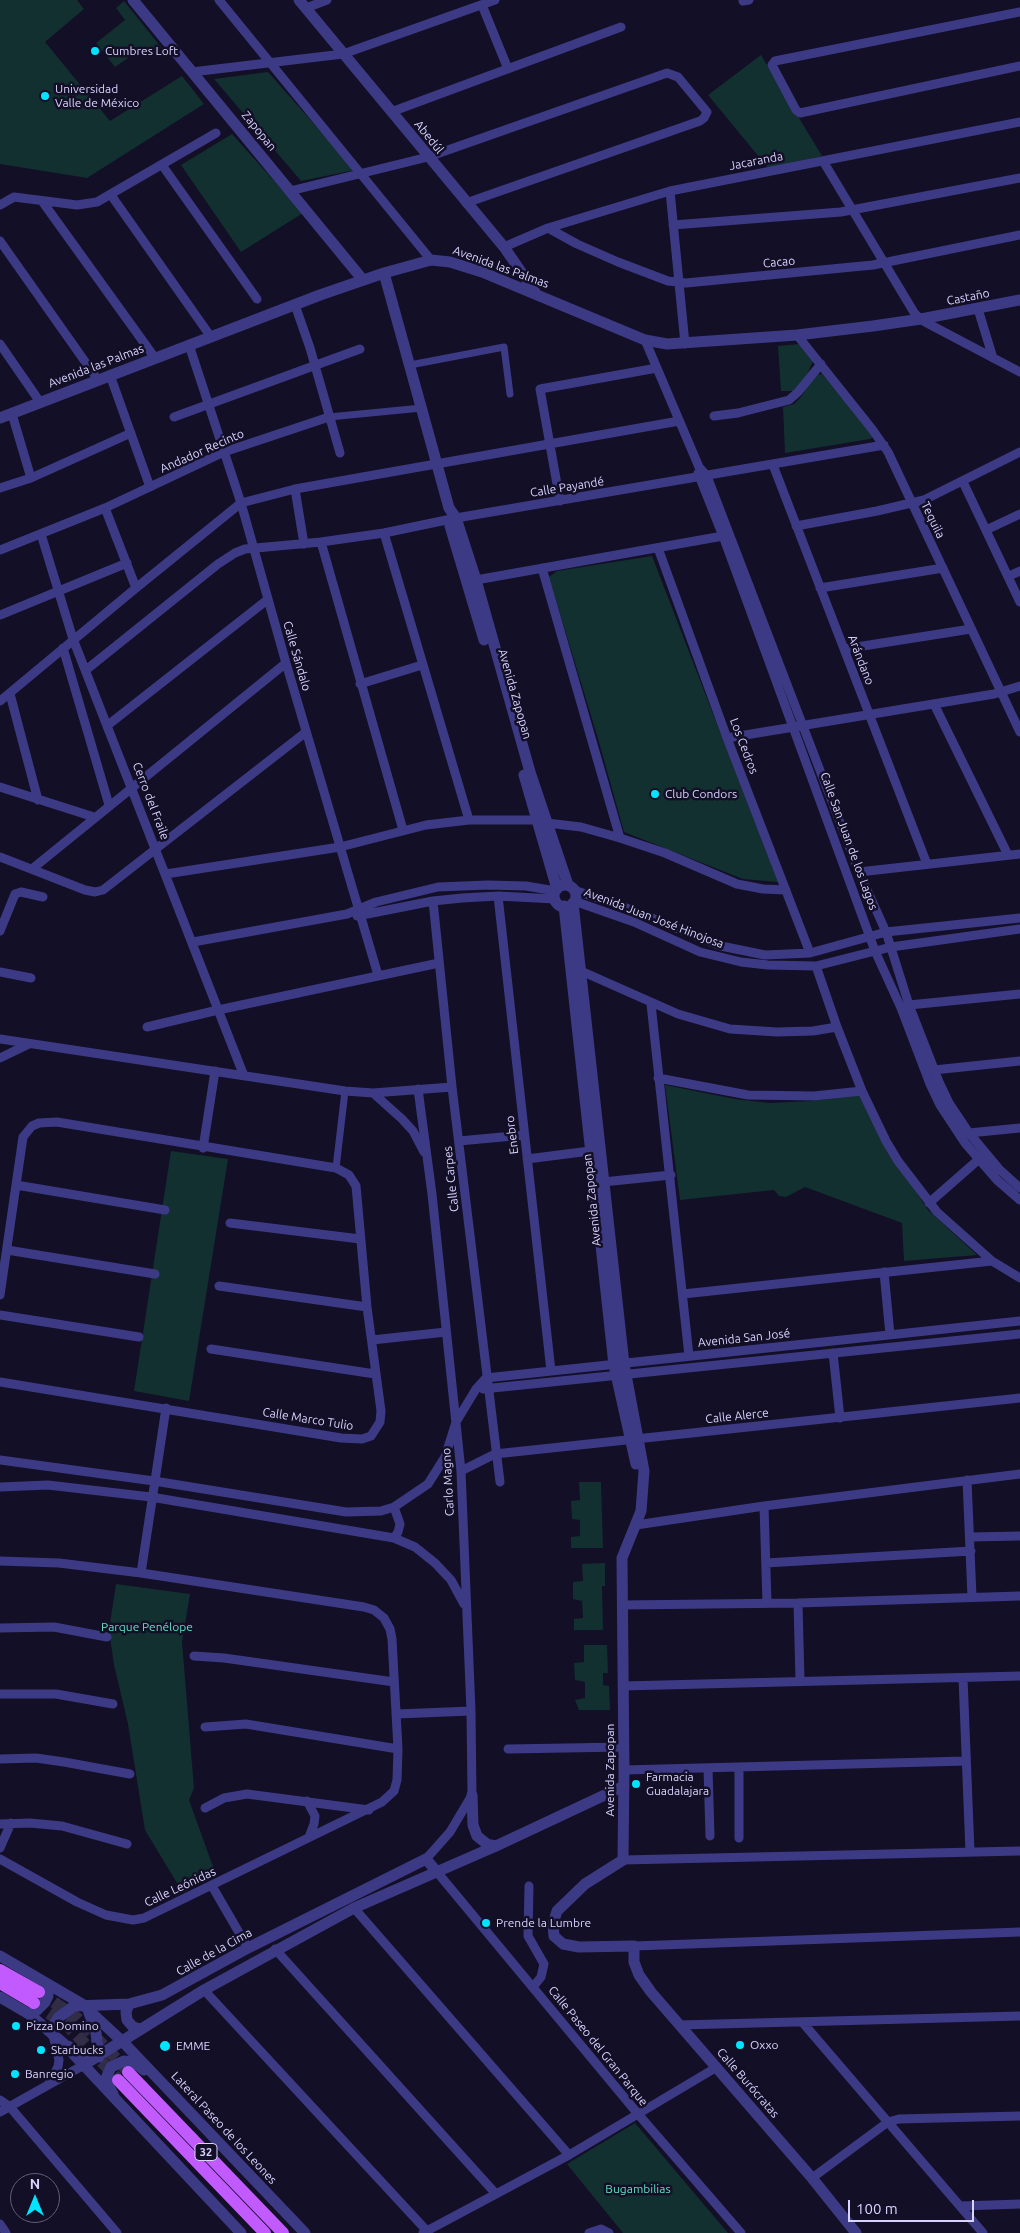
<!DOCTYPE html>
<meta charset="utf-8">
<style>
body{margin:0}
#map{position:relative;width:1020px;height:2233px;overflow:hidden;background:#130f26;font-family:Ubuntu,sans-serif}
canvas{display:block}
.north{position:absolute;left:10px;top:2173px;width:50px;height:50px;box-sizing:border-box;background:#130f26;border:1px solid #625e7d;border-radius:50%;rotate:0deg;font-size:14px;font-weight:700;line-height:20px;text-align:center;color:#d9d4ff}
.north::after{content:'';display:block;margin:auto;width:18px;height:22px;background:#00e5ff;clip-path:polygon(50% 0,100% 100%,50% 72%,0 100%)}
.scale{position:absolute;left:848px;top:2200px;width:126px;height:22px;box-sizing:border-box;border:2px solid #d9d4ff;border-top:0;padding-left:6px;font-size:15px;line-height:18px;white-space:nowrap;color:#d9d4ff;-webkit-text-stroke:4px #130f26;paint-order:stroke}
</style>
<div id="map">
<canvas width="1020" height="2233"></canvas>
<div class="north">N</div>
<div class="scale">100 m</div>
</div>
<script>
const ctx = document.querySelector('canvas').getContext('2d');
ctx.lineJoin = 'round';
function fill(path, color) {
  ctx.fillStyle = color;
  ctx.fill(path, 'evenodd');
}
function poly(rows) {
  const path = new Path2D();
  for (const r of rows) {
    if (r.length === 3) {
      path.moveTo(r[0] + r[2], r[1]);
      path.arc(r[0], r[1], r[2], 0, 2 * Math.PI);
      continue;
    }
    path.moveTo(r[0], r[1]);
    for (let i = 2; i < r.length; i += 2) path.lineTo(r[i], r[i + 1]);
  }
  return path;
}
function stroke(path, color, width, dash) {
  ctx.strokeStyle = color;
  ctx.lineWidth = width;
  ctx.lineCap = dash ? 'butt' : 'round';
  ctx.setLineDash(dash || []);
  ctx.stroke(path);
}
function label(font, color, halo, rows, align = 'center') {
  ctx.font = font + ' Ubuntu,sans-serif';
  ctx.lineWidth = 5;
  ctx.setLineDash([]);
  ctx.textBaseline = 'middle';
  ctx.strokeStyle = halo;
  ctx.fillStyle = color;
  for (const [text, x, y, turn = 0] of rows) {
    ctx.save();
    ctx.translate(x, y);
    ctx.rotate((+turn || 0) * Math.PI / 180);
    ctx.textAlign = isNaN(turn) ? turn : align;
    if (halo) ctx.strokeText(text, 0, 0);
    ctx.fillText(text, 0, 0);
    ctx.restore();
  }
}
fill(poly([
 [0,0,77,0,84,9,45,42,110,121,182,76,204,104,87,178,0,164],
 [124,1,161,47,151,55,144,47,115,67,96,43,125,20,116,8],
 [761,55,822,156,769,169,708,95],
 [268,72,355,170,301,181,214,79],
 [232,134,303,213,241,252,181,165],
 [799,344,813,361,806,377,795,391,781,391,778,346],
 [822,374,874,436,870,439,785,453,783,407,794,404,801,397,815,375],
 [652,556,778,882,743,879,624,832,599,742,549,577,557,571],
 [665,1085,735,1099,769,1103,812,1101,861,1095,883,1142,928,1210,977,1255,904,1261,902,1223,805,1187,786,1197,779,1196,774,1190,680,1200],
 [171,1151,228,1159,189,1401,134,1391],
 [579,1482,601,1482,603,1548,571,1548,571,1537,580,1536,580,1520,572,1519,571,1501,580,1500],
 [605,1563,605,1586,602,1586,603,1630,574,1630,574,1619,583,1618,582,1601,573,1599,573,1582,583,1581,582,1564],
 [116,1584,190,1594,182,1642,194,1788,189,1800,216,1875,183,1893,145,1830,128,1724,114,1665,109,1630],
 [584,1645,607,1645,608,1673,603,1673,603,1685,609,1686,610,1710,579,1710,575,1700,585,1698,585,1682,575,1680,574,1663,584,1662],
 [635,2123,728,2233,623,2233,567,2164]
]), '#12302f');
stroke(poly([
 [39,1992,77,2018,127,2070],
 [34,2003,69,2027,117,2078]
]), '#312d47', 12, [12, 6]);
stroke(poly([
 [410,365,504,347,510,394],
 [329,417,422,408],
 [336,1168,345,1091]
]), '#3d3a85', 7);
stroke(poly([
 [219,0,431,260],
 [743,1,749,0],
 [482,5,508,69],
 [306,8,327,0],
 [1020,12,775,61,772,65,796,110,800,113,1020,66],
 [192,72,343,54,495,0],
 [391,112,621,27],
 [823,161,915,314,925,322,1020,372],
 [162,165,257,299],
 [290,191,428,157,667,73,678,77,707,112,704,118,700,121,466,203],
 [670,191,685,344],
 [111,195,211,337],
 [42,201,155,358],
 [0,205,14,197,77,205,97,202,216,133],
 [673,225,841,212,1020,178],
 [548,228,577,244,618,262,668,281,686,283,873,265,1020,235],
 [0,241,98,380],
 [504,247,548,228,670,191,1020,122],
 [295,305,310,348,340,453],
 [978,309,993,358],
 [797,335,872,429,888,452,1020,732],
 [645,340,699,467,707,476,859,872,886,932,909,1005,939,1082,949,1103,969,1133,999,1169,1020,1188],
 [0,344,40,402],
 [189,345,241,503,286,663,378,975],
 [110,375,150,487],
 [12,414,31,478],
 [714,416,738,413,789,400,798,392,821,364],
 [174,417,360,349],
 [773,465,927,864],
 [698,473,723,536,875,951,901,1008,930,1084,940,1105,965,1143,997,1180,1020,1200],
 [963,482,1020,602],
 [0,488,31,478,131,433],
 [295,489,304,544],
 [560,501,540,389,657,368],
 [105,508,136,588],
 [796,526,877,511,924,500,1020,452],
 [986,530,1020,514],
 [384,533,469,820],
 [41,534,73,639,244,1076],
 [321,542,403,830],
 [658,548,727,738,810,953],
 [0,550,105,508,224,452,329,417],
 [542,568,620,838],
 [1009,576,1020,571],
 [476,580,723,536],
 [820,588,943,568],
 [0,615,127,563],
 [63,648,109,805],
 [844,649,971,629],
 [86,670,218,564,235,553,245,549,321,542,384,533,456,518,884,445],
 [360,684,422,665],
 [10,694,38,800],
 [0,701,136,588,241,503,295,489,679,421],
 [934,704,1008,855],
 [108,725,267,600],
 [727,738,994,694,1020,686],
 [0,787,94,817],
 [547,823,581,827,620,838,665,853,737,884,763,889,786,890],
 [0,857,85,890,95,892,103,890,306,732],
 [32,869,286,663],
 [859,872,1020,854],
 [166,874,340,847,426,825,469,820,537,820],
 [574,890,629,909,721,946,765,955,810,953,886,932,1020,918],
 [498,896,551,1371],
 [433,901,452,1087,500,1482],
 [574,901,634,922,700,952,741,962,768,965,816,966,891,947,1020,929],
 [357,916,433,901,462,898,498,896,555,899],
 [0,931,15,894,21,892,43,897],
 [193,942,347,914,376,902,438,887,488,885,526,886,556,891],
 [816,966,837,1027,862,1091,886,1141,898,1161,937,1212,992,1261,1020,1278],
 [581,971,678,1014,730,1029,777,1032,813,1031,837,1027],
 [0,972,31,978],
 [651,1004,689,1356],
 [909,1005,1020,994],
 [147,1027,218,1010,439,963],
 [0,1039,345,1091,373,1093,402,1119,413,1131,424,1152],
 [0,1058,29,1044],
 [934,1070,1020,1061],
 [658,1078,748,1095,814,1096,862,1091],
 [418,1089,432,1194,461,1471,471,1711,472,1795,450,1832,426,1859],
 [373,1093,452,1087],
 [969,1133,1020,1128],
 [459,1141,524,1135],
 [203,1148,215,1071],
 [527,1159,590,1151],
 [603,1182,671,1175],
 [16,1185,165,1210],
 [929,1203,978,1160],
 [230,1223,360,1239],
 [7,1250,155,1274],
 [884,1272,890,1335],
 [219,1286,367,1307],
 [683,1294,992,1261],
 [0,1295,23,1137,32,1126,39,1123,57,1122,336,1168,349,1175,356,1186,367,1307,381,1411,380,1422,371,1436,362,1439,341,1438,0,1382],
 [0,1315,139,1337],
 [372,1340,446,1332],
 [211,1349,375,1374],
 [833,1353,840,1418],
 [483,1389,1020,1334],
 [0,1460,154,1481,346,1512,381,1511,394,1507,428,1484,445,1457,456,1422,476,1389,486,1378,1020,1321],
 [461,1471,495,1454,1020,1398],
 [967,1480,972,1597],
 [0,1487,48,1485,151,1497,394,1538,415,1547,435,1563,451,1580,464,1604],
 [764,1506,767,1603],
 [636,1525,764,1506,1020,1474],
 [971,1537,1020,1536],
 [394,1538,398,1532,400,1524,394,1507],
 [0,1561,59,1563,141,1573,364,1607,374,1610,384,1618,390,1629,392,1639,398,1749,397,1780,394,1791,382,1802,144,1918,133,1920,106,1915,77,1902,0,1859],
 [766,1563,971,1551],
 [141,1573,166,1408],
 [798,1603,800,1681],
 [622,1605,798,1603,1020,1596],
 [0,1628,54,1627,107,1637],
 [194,1656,224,1658,394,1682],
 [963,1678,970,1852],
 [623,1686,1020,1676],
 [0,1694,56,1694,113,1704],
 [397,1714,471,1711],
 [205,1727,246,1724,398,1749],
 [508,1749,624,1747],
 [0,1759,36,1758,64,1762,130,1774],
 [739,1767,739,1838],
 [708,1768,710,1836],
 [624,1770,966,1761],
 [307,1801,315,1816,314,1824,309,1837],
 [205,1808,224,1798,247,1794,369,1810],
 [0,1824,30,1823,62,1826,127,1844],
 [0,1848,11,1823],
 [623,1860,1020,1851],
 [437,1872,638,2114,741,2233],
 [212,1886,248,1948],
 [529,1886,528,1936,544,1964,541,1977,533,1987],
 [354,1908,569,2155],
 [634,1946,1020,1932],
 [275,1949,496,2194],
 [204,1990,427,2231],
 [803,2023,983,2233],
 [680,2025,1020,2016],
 [48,2085,58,2067,59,2060,53,2035],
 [0,2100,10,2107,117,2233],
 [0,2112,82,2066],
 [812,2178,888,2122,899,2119,1020,2116],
 [961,2206,1020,2204],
 [0,2224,6,2233],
 [423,2233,569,2155,717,2067],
 [589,2233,601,2229,609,2233]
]), '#3d3a85', 9);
stroke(poly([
 [133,0,363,280],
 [299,0,504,247,535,292],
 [384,273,449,508,456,518,476,580,530,772,568,885],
 [0,418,320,295,384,273,431,260,450,262,482,272,645,340,667,344,797,335,873,326,921,319,1020,300],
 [450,526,484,640],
 [524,775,557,889],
 [565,896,11],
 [573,903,624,1364,644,1471,641,1511,622,1558,624,1770,623,1860,585,1884,557,1911,553,1924,554,1936,563,1944,579,1947,634,1946,634,1962,639,1975,651,1992,812,2178,856,2233],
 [564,906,614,1365,636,1464],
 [472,1795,473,1825,477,1836,487,1844,496,1846],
 [0,1956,82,2004,123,2042,305,2233],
 [0,1997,29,2014,63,2043,241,2233],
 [129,2004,126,2012,127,2020,133,2027,141,2029],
 [29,2014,37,2010,45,2002,48,1996,46,1983],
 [53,2035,55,2023,58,2018,74,2006,129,2004,162,1995,248,1948,426,1859,437,1872],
 [68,2046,81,2053,99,2057,96,2033,89,2013],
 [82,2066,204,1990,354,1908,496,1846,624,1786],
 [113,2094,108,2085,107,2076,111,2067,124,2061,133,2062,144,2070]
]), '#3d3a85', 11);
stroke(poly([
 [0,1970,39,1992],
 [0,1983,34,2003],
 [128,2072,283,2233],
 [118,2080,265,2233]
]), '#c25bff', 12);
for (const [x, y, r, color] of [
 [95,51,5,"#00e5ff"],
 [45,96,5,"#00e5ff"],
 [655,794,5,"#00e5ff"],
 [636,1784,5,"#00e5ff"],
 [486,1923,5,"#00e5ff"],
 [16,2026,5,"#00e5ff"],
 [740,2045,5,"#00e5ff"],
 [165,2046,6,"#00e5ff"],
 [41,2050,5,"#00e5ff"],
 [15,2074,5,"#00e5ff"]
]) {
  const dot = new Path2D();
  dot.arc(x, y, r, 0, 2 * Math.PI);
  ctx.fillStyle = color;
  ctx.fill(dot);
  stroke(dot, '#130f26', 2);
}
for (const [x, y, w] of [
 [206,2152,22]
]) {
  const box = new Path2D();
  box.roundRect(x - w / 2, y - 8.5, w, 17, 4);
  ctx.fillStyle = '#130f26';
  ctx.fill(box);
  stroke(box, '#d9d4ff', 1);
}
label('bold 11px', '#d9d4ff', null, [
 ["32",206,2152]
]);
label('12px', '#d9d4ff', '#130f26', [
 ["Cumbres Loft",105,51],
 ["Universidad",55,89],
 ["Valle de México",55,103],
 ["Club Condors",665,794],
 ["Farmacia",646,1777],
 ["Guadalajara",646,1791],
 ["Prende la Lumbre",496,1923],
 ["Pizza Domino",26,2026],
 ["Oxxo",750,2045],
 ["EMME",176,2046],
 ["Starbucks",51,2050],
 ["Banregio",25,2074]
], 'left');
label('12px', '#d9d4ff', '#130f26', [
 ["Zapopan",259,131,51],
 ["Abedúl",429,137,51],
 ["Jacaranda",756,161,-11],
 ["Cacao",779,262,-5],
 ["Avenida las Palmas",501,267,20],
 ["Castaño",968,297,-11],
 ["Avenida las Palmas",96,366,-21],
 ["Andador Recinto",202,451,-24],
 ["Calle Payandé",567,487,-9],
 ["Tequila",933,520,64],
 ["Calle Sándalo",297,656,74],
 ["Arándano",861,660,69],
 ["Avenida Zapopan",515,694,74],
 ["Los Cedros",744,746,69],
 ["Cerro del Fraile",151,801,69],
 ["Calle San Juan de los Lagos",849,841,70],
 ["Avenida Juan José Hinojosa",654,918,21],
 ["Enebro",512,1135,-97],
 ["Calle Carpes",451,1179,-96],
 ["Avenida Zapopan",592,1200,-96],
 ["Avenida San José",744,1338,-6],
 ["Calle Alerce",737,1416,-6],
 ["Calle Marco Tulio",308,1419,9],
 ["Carlo Magno",448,1482,-93],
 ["Avenida Zapopan",610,1770,-90],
 ["Calle Leónidas",180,1887,-25],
 ["Calle de la Cima",214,1952,-29],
 ["Calle Paseo del Gran Parque",598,2046,51],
 ["Calle Burócratas",748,2083,49],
 ["Lateral Paseo de los Leones",224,2128,47]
]);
label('12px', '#5fe0c0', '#130f26', [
 ["Parque Penélope",147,1627],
 ["Bugambilias",638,2189]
]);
</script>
